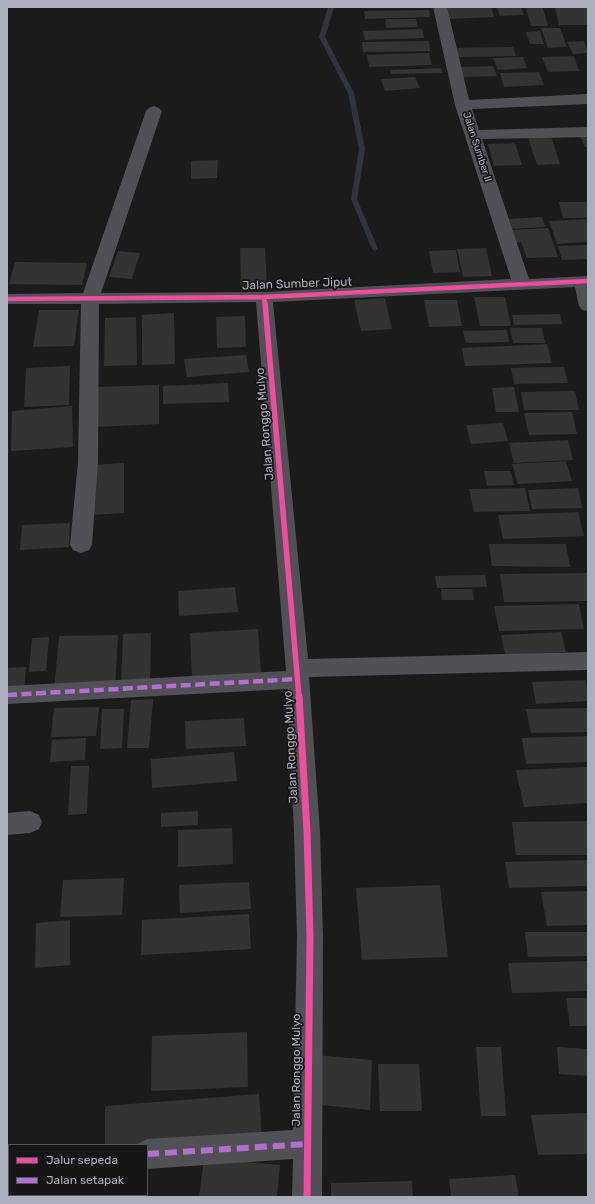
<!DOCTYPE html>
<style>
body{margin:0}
#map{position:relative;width:595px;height:1204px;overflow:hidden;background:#1b1b1b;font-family:Rubik,sans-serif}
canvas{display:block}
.frame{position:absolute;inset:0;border:8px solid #adaebb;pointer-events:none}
.legend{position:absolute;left:8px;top:1144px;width:140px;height:52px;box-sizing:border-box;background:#151517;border:1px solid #525259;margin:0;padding:5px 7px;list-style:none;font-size:12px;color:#adaebb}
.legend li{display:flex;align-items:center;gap:8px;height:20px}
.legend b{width:20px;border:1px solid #525259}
</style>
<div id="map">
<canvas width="595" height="1204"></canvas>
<div class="frame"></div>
<ul class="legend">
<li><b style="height:5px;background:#ef4d9e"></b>Jalur sepeda</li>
<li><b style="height:5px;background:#b36fd0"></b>Jalan setapak</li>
</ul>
</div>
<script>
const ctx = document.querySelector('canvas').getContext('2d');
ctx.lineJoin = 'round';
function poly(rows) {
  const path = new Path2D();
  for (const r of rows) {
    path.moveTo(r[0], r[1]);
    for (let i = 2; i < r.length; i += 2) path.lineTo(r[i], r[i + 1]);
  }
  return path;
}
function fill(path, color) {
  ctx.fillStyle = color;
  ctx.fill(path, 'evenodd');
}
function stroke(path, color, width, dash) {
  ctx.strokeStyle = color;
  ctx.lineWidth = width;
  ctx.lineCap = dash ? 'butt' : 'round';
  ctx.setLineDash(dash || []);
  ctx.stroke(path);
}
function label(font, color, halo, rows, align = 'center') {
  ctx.font = font + ' Rubik,sans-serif';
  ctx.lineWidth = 3.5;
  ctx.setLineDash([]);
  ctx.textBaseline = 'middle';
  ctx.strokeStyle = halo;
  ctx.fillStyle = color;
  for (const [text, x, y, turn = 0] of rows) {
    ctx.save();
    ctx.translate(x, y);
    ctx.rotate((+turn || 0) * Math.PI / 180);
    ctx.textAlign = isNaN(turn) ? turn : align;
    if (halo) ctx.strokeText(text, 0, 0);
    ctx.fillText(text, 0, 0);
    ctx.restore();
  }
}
fill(poly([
 [328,7,334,7,325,37,354,93,365,149,357,199,378,249,375,251,372,249,351,199,359,149,348,93,319,37,328,7]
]), '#30343e');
fill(poly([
 [446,7,491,7,494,17,449,19],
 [497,7,521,7,524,15,500,16],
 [555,7,588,7,588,25,559,25],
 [526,8,543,8,548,26,531,26],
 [429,10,430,17,365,19,364,11],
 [385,19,416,19,418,27,386,28],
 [541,28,560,28,567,47,548,48],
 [422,29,424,38,365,40,363,31],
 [540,31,544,44,530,44,526,32],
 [429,41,430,51,363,52,362,42],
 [584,41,588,53,573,54,567,42],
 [513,47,516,56,457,57,455,48],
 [429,53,432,65,369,67,367,55],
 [574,56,579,71,548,72,542,57],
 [523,57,527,68,498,70,493,58],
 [493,66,497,76,463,77,460,67],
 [441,68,442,73,391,74,390,70],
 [539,72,544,85,504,87,500,73],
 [415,77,420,88,385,91,381,79],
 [588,133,588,147,585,147,579,134],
 [551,136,560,164,537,165,528,137],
 [515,143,522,165,494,166,488,144],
 [218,160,217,178,191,179,191,161],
 [559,202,588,202,588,218,563,218],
 [542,217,545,227,512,229,509,219],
 [588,219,588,242,557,244,549,221],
 [548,228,558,257,527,258,521,242,513,243,509,230],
 [588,245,588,259,562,260,558,246],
 [240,248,265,248,267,287,241,287],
 [486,248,492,276,463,277,457,249],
 [456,250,460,272,433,273,429,251],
 [118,251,140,253,132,279,109,277],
 [15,262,87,263,82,285,9,284],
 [474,297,505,297,511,326,480,326],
 [385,298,392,329,361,331,354,300],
 [424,300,457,300,462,326,429,327],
 [39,310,79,310,74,346,33,347],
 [174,313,175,364,142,365,142,315],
 [560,314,562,324,514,325,512,315],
 [245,316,246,347,217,348,216,317],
 [136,317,137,365,104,366,105,318],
 [510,328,542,328,545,343,513,343],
 [507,330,509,342,466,343,463,331],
 [547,344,552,363,465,366,462,348],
 [246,355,249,372,187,377,184,359],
 [70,366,69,405,24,407,26,368],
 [564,367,568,383,514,384,511,368],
 [228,383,229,402,163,404,163,386],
 [159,385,159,424,94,427,96,387],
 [514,387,519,412,496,412,492,388],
 [575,391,579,410,524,410,521,392],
 [72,406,73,447,11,451,12,411],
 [572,412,577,434,529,435,524,413],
 [503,423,508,441,471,444,466,425],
 [568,440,573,460,514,463,509,443],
 [566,461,572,481,518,484,512,464],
 [124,463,124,513,90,515,90,465],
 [484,471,511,471,514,485,487,486],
 [525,488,530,511,474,512,469,489],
 [578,488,582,508,532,509,528,490],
 [578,512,584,536,503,539,498,515],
 [70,523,69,547,20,550,22,525],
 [489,544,566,544,570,567,492,566],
 [588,573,588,601,504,602,500,574],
 [485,575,487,587,437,588,435,576],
 [235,587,238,612,179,616,178,591],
 [441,589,472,589,474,600,442,600],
 [579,604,584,629,499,631,494,606],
 [258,629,261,675,192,679,190,633],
 [561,632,566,652,505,655,501,635],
 [151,633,150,683,121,684,123,634],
 [118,635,115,689,54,691,59,636],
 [49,637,46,671,29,672,32,638],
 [26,667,24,692,7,693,7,668],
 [586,680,588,701,536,704,532,682],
 [153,699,149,748,127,748,131,700],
 [99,707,96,736,51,737,54,708],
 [588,708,588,732,531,733,526,709],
 [102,709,124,709,122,748,100,749],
 [244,718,246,746,186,749,185,721],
 [587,736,588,762,526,764,522,738],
 [86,738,85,760,50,762,52,740],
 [234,752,237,781,152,788,151,759],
 [71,766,89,766,87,814,68,815],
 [588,767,588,803,524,807,516,770],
 [198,811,198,825,161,827,161,813],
 [588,821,588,855,516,855,512,822],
 [232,828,233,864,178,867,178,830],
 [588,860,588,886,509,888,505,862],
 [124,878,122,915,60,917,63,880],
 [249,882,251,909,180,913,179,885],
 [440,885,448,957,362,960,356,888],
 [588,891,588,925,547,926,541,892],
 [249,914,251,949,141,955,142,920],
 [70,920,70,965,35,968,36,923],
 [525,932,588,932,588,956,528,957],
 [588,961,588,991,512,993,508,963],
 [566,998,588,998,588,1026,570,1026],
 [247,1032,248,1087,151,1091,152,1036],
 [476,1047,501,1047,506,1116,481,1116],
 [557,1047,588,1049,588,1076,559,1074],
 [316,1055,372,1060,370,1110,311,1104],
 [378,1064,419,1064,422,1111,380,1111],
 [259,1094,262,1137,147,1146,105,1145,105,1106],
 [588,1113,588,1154,538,1155,531,1115],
 [204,1158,280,1165,277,1197,199,1197],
 [515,1175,519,1197,451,1197,449,1179],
 [412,1181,413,1197,331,1197,331,1183]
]), '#333');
fill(poly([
 [433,7,447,7,469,100,588,94,588,104,472,109,479,130,588,127,588,137,482,139,529,279,588,276,588,311,582,310,579,306,575,287,273,302,308,659,588,652,588,670,309,677,320,832,323,936,322,1197,292,1197,293,1159,147,1169,147,1145,136,1145,147,1139,293,1130,297,936,294,832,287,689,7,704,7,686,286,671,256,302,99,304,98,462,92,545,89,550,81,553,73,550,70,545,78,462,81,304,7,304,7,294,83,293,146,111,149,108,154,106,159,108,162,111,101,293,264,292,511,279,455,105,433,7],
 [30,811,39,815,42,822,39,829,30,833,7,835,7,813,30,811]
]), '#515155');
stroke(poly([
 [7,695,298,679]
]), '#b36fd0', 4.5, [10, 4.5]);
stroke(poly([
 [147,1154,307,1144]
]), '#b36fd0', 6, [12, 6]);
stroke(poly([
 [264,297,265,304],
 [7,299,264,297,588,281]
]), '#ef4d9e', 4.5);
stroke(poly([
 [265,303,299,697]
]), '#ef4d9e', 5.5);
stroke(poly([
 [299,696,307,832,310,936,307,1197]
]), '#ef4d9e', 7);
label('10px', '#adaebb', '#151517', [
 ["Jalan Sumber II",477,147,72]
]);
label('12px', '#adaebb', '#151517', [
 ["Jalan Sumber Jiput",297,284,-2],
 ["Jalan Ronggo Mulyo",265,424,-95],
 ["Jalan Ronggo Mulyo",291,747,-93],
 ["Jalan Ronggo Mulyo",297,1070,-90]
]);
</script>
